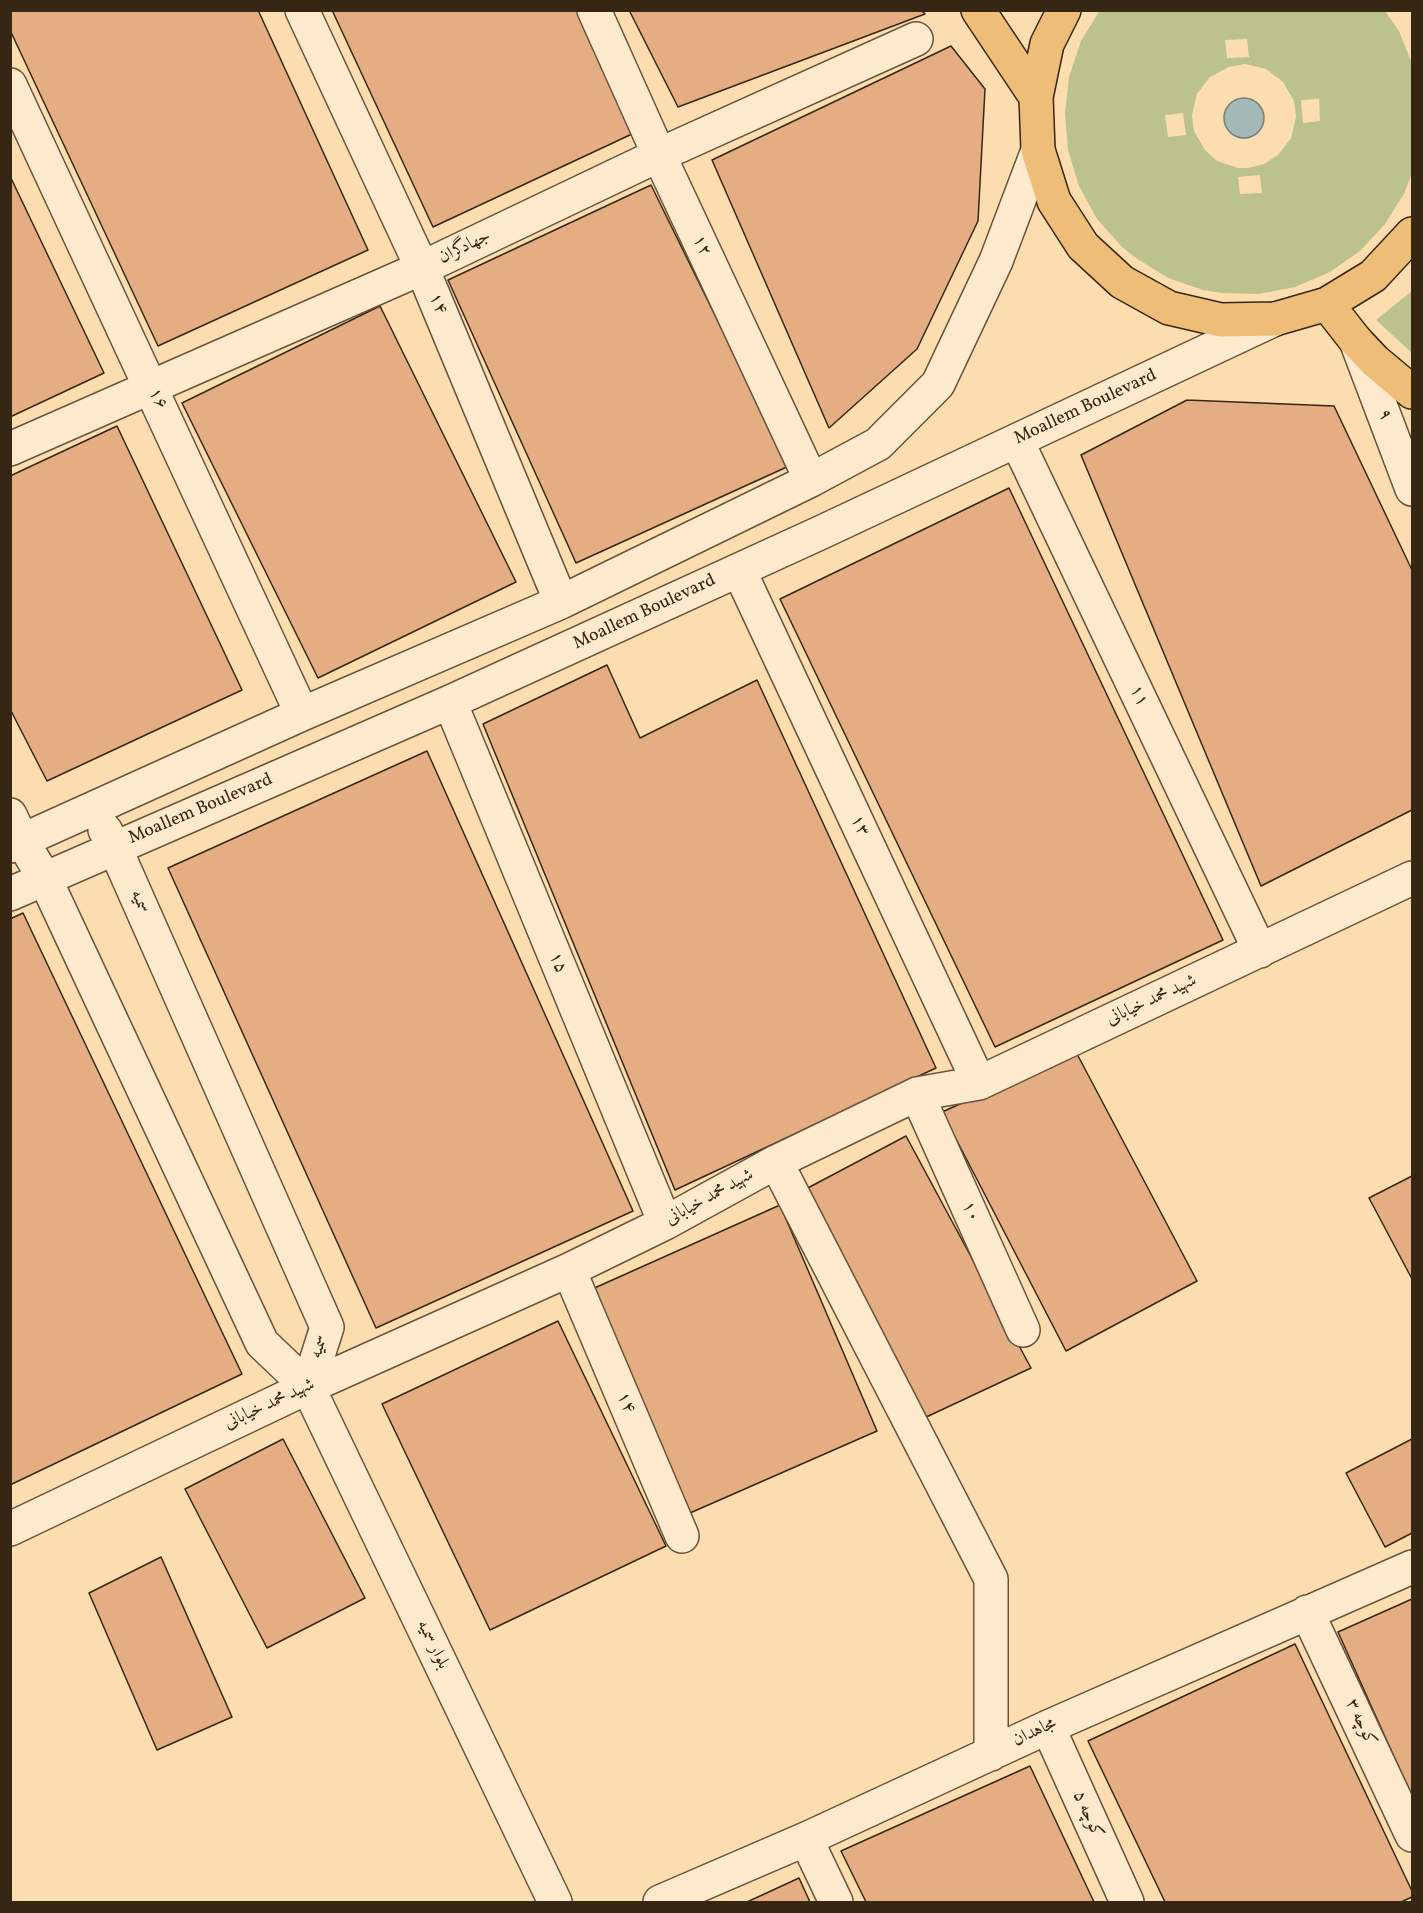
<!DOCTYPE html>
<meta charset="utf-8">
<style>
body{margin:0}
#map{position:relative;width:1423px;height:1913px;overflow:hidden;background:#fcddb0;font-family:Vollkorn,serif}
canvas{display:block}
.frame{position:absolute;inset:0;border:12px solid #362714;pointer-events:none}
</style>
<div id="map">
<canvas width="1423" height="1913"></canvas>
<div class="frame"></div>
</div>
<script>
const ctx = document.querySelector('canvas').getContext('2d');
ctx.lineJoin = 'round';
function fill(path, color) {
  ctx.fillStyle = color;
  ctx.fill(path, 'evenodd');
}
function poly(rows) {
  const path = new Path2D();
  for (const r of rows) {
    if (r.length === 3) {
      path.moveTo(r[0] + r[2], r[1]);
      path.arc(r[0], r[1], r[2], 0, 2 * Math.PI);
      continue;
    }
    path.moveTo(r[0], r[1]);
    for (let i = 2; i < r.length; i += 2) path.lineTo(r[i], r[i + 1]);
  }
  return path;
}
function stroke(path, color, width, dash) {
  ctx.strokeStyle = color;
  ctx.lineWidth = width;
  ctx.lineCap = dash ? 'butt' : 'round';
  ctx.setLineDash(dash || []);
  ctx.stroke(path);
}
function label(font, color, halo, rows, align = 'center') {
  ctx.font = font + ' Vollkorn,Amiri,serif';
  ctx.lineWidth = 5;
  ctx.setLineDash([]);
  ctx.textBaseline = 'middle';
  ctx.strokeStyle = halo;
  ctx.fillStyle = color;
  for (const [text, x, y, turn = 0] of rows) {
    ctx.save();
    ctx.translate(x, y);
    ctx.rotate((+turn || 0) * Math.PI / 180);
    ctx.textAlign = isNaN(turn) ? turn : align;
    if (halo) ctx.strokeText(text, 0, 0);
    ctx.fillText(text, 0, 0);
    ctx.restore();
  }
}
fill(poly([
 [1100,10,1385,11,1399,31,1412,64,1412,172,1405,192,1385,224,1360,251,1330,272,1295,287,1259,294,1221,293,1203,290,1168,278,1136,258,1122,247,1097,219,1079,186,1068,150,1065,114,1069,77,1081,41],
 [1247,39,1249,57,1227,58,1225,40],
 [1245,64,1266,69,1283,82,1294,101,1296,117,1291,138,1278,155,1264,164,1248,168,1238,168,1217,161,1205,150,1194,131,1192,115,1197,94,1210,77,1229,67],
 [1319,99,1320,121,1303,123,1301,100],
 [1183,113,1186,135,1168,137,1165,115],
 [1260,175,1262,193,1240,194,1238,177],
 [1412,291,1412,353,1376,320]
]), '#bbc28e');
const water = poly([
 [1244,118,20]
]);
fill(water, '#a4b9b7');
stroke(water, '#787f76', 1.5);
const building = poly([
 [10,10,258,10,368,250,158,346,10,30,10,10],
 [332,10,577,10,632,134,433,227,332,10],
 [629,10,921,10,925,14,678,107,629,10],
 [951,46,985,89,978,221,917,349,829,428,712,160,951,46],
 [10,176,104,373,10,417,10,176],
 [651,185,789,466,576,563,448,280,651,185],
 [380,306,516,582,318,678,182,403,380,306],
 [1187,400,1334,406,1412,570,1412,810,1261,886,1081,455,1187,400],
 [117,426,242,690,47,781,10,709,10,476,117,426],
 [1009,488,1223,940,995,1047,780,599,1009,488],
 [607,665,640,738,757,680,936,1068,675,1190,483,724,607,665],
 [427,751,633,1211,376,1328,168,868,427,751],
 [23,913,242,1374,10,1485,10,919,23,913],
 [1076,1052,1197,1281,1066,1351,942,1112,1076,1052],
 [906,1136,1031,1368,922,1419,804,1190,906,1136],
 [1412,1176,1412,1279,1369,1198,1412,1176],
 [780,1205,877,1431,690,1513,590,1290,780,1205],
 [558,1321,666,1546,490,1630,382,1404,558,1321],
 [283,1439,365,1598,267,1648,185,1489,283,1439],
 [1412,1439,1412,1533,1385,1547,1346,1473,1412,1439],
 [161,1557,232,1717,157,1750,89,1593,161,1557],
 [1412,1599,1412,1797,1338,1632,1412,1599],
 [1295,1644,1412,1891,1412,1897,1401,1902,1165,1902,1088,1741,1295,1644],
 [1030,1766,1094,1902,866,1902,841,1851,1030,1766],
 [799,1878,810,1902,747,1902,799,1878]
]);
fill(building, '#e4ad82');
stroke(building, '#362714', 1.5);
const minor = poly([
 [302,10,422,268,561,602],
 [594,10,659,155,811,480],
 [10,85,302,714],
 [1356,341,1412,489],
 [1017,441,1260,951],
 [10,449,422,268,659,155,916,39],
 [739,570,979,1083],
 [450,702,665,1223],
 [10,815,22,841,45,879,262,1343,308,1387,555,1902],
 [105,830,115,848,327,1327,308,1387],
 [10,846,302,714,561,602,811,480,878,444,938,384,996,261,1038,150],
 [10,894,450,702,822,532,1275,319],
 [917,1094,1023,1330],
 [776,1162,991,1579,991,1754],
 [569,1270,682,1536],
 [10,1529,308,1387,569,1270,665,1223,776,1162,917,1094,979,1083,1412,878],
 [1307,1612,1412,1835],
 [1048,1727,1127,1902],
 [806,1839,836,1902],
 [660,1902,806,1839,1048,1727,1412,1567]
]);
const major = poly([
 [978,10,1036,97],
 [1064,10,1047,44,1036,97,1038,150,1054,201,1083,246,1122,282,1169,308,1221,320,1275,319,1327,304,1373,276,1412,234],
 [1327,304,1356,341,1375,361,1412,392]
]);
stroke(minor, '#68543b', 36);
stroke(major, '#362714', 36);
stroke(minor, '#fde9cc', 33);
stroke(major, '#eebe78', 33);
label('18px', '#362714', '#fde9cc', [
 ["۱۲",701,246,65],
 ["جهادگران",465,248,-26],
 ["۱۴",437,304,67],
 ["۱۶",157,399,65],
 ["Moallem Boulevard",1086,408,-25],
 ["۹",1384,415,69],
 ["Moallem Boulevard",645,613,-25],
 ["۱۱",1138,696,64],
 ["Moallem Boulevard",201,810,-23],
 ["۱۳",859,826,65],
 ["سمیه",139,902,66],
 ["۱۵",557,963,68],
 ["شهید محمد خیابانی",1152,1001,-25],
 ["شهید محمد خیابانی",710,1198,-29],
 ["۱۰",970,1212,66],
 ["سمیه",320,1347,-73],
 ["۱۴",625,1403,67],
 ["شهید محمد خیابانی",270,1405,-25],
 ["بلوار سمیه",432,1645,64],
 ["کوچه ۳",1360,1723,65],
 ["مجاهدان",1035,1733,-25],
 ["کوچه ۵",1087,1815,66]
]);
</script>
